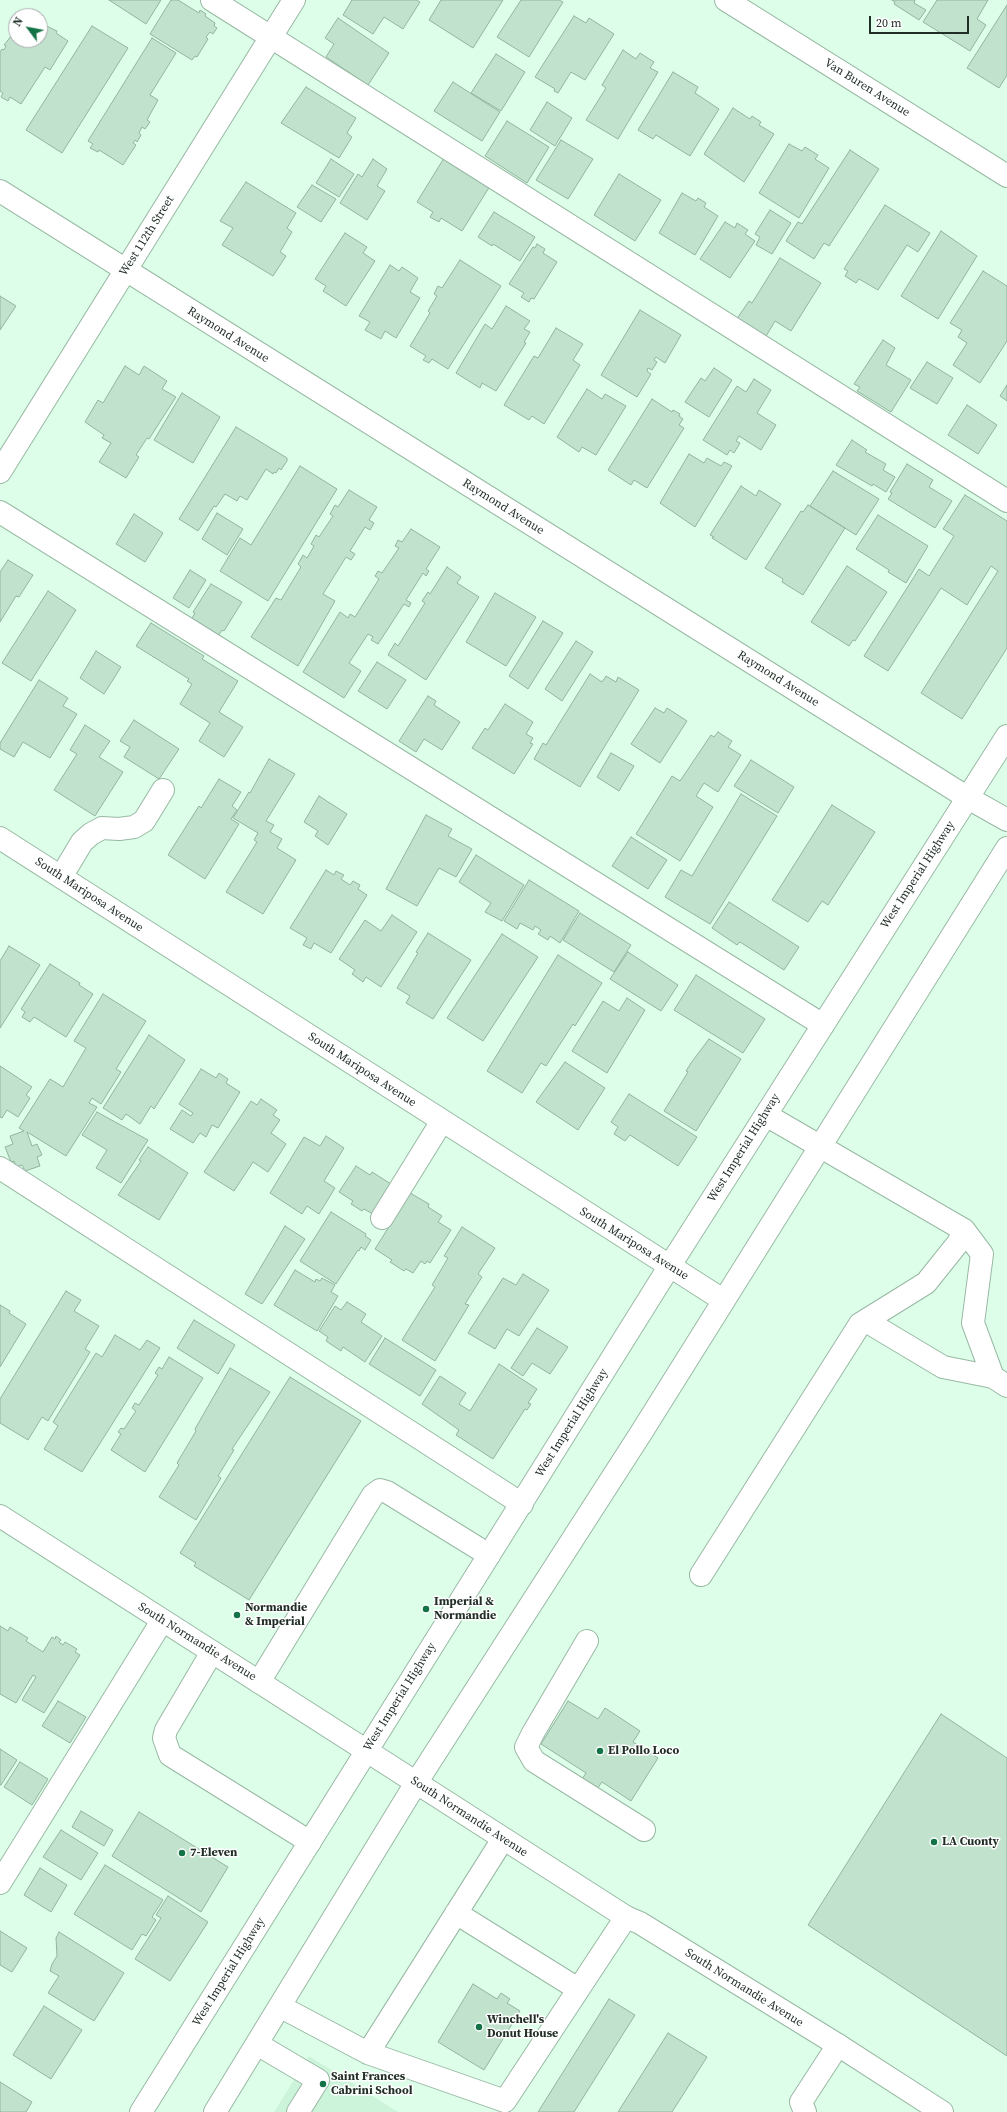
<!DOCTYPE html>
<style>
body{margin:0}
#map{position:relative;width:1007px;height:2112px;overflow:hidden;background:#ddffe9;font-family:"Source Serif 4",serif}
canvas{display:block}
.north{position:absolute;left:8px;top:8px;width:40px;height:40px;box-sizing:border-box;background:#fff;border:1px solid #a6aba8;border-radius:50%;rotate:302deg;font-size:11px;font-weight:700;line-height:16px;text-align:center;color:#212e26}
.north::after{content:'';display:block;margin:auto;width:14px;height:18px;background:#147247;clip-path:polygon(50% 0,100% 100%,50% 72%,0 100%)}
.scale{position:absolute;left:869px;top:16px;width:100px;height:18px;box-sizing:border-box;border:2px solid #212e26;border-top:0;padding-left:5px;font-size:12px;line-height:14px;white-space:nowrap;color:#212e26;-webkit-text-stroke:3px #fff;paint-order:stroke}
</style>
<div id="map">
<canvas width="1007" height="2112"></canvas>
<div class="north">N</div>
<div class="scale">20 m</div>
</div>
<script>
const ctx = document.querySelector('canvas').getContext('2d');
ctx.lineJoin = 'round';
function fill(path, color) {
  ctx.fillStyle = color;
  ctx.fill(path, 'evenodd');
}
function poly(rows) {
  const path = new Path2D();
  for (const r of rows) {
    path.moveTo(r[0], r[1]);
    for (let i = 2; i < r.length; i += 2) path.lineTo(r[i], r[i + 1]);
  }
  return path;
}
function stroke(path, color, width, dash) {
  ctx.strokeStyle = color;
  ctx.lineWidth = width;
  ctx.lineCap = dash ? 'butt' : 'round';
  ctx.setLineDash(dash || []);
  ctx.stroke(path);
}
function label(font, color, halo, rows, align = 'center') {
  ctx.font = font + ' "Source Serif 4",serif';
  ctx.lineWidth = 3;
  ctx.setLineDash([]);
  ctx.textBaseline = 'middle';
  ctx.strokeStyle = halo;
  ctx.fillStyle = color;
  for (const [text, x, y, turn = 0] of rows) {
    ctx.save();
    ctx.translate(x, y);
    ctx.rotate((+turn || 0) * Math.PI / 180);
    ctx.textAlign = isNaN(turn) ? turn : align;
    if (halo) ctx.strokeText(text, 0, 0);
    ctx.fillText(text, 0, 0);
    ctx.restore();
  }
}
fill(poly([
 [309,2056,398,2112,274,2112]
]), '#ccf4da');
const building = poly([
 [109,0,161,0,146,24,109,0],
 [171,0,178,0,199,13,200,10,206,14,205,16,215,23,214,26,217,28,213,34,210,32,206,37,208,39,197,57,195,56,192,60,150,34,171,0],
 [352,0,416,0,420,2,403,29,384,17,373,34,343,15,352,0],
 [441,0,503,0,473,48,429,20,441,0],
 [521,0,559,0,563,2,529,57,497,37,521,0],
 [892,0,915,0,914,3,926,10,919,20,894,4,895,2,892,0],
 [937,0,988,0,977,19,986,25,970,51,923,22,937,0],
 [1007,5,1007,75,999,88,967,68,1007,5],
 [574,16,586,23,589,18,614,34,585,80,571,72,558,93,554,91,555,89,535,77,574,16],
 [338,18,389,53,368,85,326,57,334,44,325,38,338,18],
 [40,23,57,31,56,33,68,41,50,70,45,67,21,104,10,97,8,101,1,97,3,93,0,91,0,52,2,49,4,50,6,46,4,45,16,30,16,40,40,40,40,23],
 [92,26,128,48,62,153,26,130,92,26],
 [152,38,176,53,150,95,158,100,147,120,150,122,145,129,142,127,139,133,141,135,137,142,135,140,133,143,136,145,123,165,99,150,98,152,90,148,93,144,88,141,152,38],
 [623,50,636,59,640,53,654,62,650,68,658,72,618,139,586,120,606,88,602,85,623,50],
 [496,54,525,72,501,111,471,93,496,54],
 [673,72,698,87,695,93,719,109,690,156,656,135,653,139,638,130,673,72],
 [453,82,500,112,482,141,434,111,453,82],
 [306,87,356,118,347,133,352,137,339,158,281,123,306,87],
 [547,102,572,118,555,146,530,130,547,102],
 [733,108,750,119,752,116,761,122,759,125,774,134,744,182,704,154,733,108],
 [507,121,549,147,527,183,485,156,507,121],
 [561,140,593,159,568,199,536,180,561,140],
 [789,144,802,151,805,147,818,155,815,159,829,168,799,218,759,193,789,144],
 [850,150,879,169,829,246,824,243,814,259,786,241,798,222,802,224,850,150],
 [444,158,490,186,462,231,441,218,439,222,430,217,433,212,417,202,444,158],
 [331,159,354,174,339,197,316,183,331,159],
 [373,159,387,169,377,186,385,191,367,220,340,203,358,174,362,177,373,159],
 [619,174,661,200,635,241,594,215,619,174],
 [246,182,296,213,287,228,292,232,280,252,286,256,273,276,222,245,233,228,220,221,246,182],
 [312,185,336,199,321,222,297,207,312,185],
 [682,193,696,201,698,198,706,203,704,207,718,216,695,255,659,233,682,193],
 [885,205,930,233,918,252,907,245,878,290,859,279,856,283,845,276,848,271,844,269,885,205],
 [770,210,791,223,772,254,756,245,760,237,755,234,770,210],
 [494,212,535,237,520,261,493,244,492,246,478,237,494,212],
 [725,222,735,228,737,223,748,230,745,234,755,241,730,278,700,259,725,222],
 [941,231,977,256,938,319,901,296,941,231],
 [345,233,367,247,363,253,375,261,346,306,323,291,326,286,315,279,345,233],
 [537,244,545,249,543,253,557,262,534,299,531,298,529,302,521,297,524,293,509,284,533,247,535,248,537,244],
 [780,258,821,283,791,331,775,321,765,338,736,320,749,301,752,303,780,258],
 [460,260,501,286,448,369,432,359,429,363,423,360,426,356,410,346,430,313,428,311,437,296,434,294,438,286,442,288,460,260],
 [390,265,399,271,402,267,418,278,410,292,420,298,396,338,385,331,381,339,365,330,370,322,359,316,390,265],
 [983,271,1007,286,1007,341,980,383,953,365,967,343,958,337,962,330,950,323,983,271],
 [0,296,16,306,0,330,0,296],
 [506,306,530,321,524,329,530,332,524,342,526,343,496,391,482,383,480,388,456,373,485,324,492,329,506,306],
 [640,310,681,335,665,363,656,357,654,360,657,362,652,370,648,368,647,371,651,374,637,397,601,375,640,310],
 [556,328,583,344,573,360,580,365,544,424,532,416,529,420,504,405,534,356,538,358,556,328],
 [883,340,895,348,886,365,911,380,891,412,857,391,860,387,854,384,883,340],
 [927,362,953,378,937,404,910,388,927,362],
 [125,366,139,375,144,366,167,381,162,389,176,397,149,439,147,438,136,455,139,457,126,478,99,462,111,443,102,438,104,435,85,422,98,400,103,403,125,366],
 [714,368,732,380,709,417,685,402,701,378,705,381,714,368],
 [754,379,771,390,757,413,776,425,761,450,739,436,736,441,740,443,734,453,730,450,727,455,703,440,737,386,746,392,754,379],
 [1007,385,1007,401,1000,396,1007,385],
 [587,389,602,399,605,394,626,406,596,455,582,447,579,452,557,437,587,389],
 [182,393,220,417,193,463,154,440,182,393],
 [652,399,672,412,673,410,680,414,679,416,683,419,679,425,684,428,647,488,634,480,631,485,608,470,652,399],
 [967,405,997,425,978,454,948,435,967,405],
 [236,427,287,458,287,461,281,470,279,468,276,473,274,472,273,474,266,469,247,500,240,496,237,501,225,494,216,507,214,506,198,531,179,519,236,427],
 [852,440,867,450,865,452,886,464,883,470,895,477,886,492,873,484,872,486,836,465,852,440],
 [689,454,704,463,707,458,721,466,724,462,732,466,695,527,660,503,689,454],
 [907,464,933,480,929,487,952,501,935,528,888,499,892,493,890,492,907,464],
 [300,466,337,489,268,601,220,571,240,538,251,545,300,466],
 [833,471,879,499,856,535,810,506,833,471],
 [741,486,756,496,759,490,781,504,746,560,712,538,714,537,710,535,741,486],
 [349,490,377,507,369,520,374,523,370,530,365,527,350,551,355,554,351,560,346,557,323,594,335,601,298,666,251,637,276,598,281,600,301,567,298,564,303,555,307,558,314,546,311,544,316,535,319,537,333,516,330,514,335,505,338,507,349,490],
 [965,495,1007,521,1007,648,962,719,921,693,998,571,991,566,967,605,941,588,888,671,864,656,919,569,929,576,954,536,943,529,965,495],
 [808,505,845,528,803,595,782,582,783,579,765,568,801,511,803,512,808,505],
 [217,513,243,529,227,555,202,539,217,513],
 [134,514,163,533,145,562,116,544,134,514],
 [878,515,928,546,906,583,888,572,889,570,856,549,878,515],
 [411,529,440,547,426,569,429,571,426,576,423,573,406,600,411,603,409,607,404,604,378,644,371,640,373,637,368,634,349,663,361,671,344,698,303,672,340,612,348,618,350,614,355,617,379,579,375,576,378,571,382,573,399,548,395,546,398,540,402,542,411,529],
 [8,560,33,575,19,597,16,596,0,622,0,572,8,560],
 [847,566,887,592,855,641,853,640,849,646,811,622,847,566],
 [447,567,461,577,457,583,479,597,426,680,388,655,395,643,398,646,425,603,422,601,428,592,430,594,447,567],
 [190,570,206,580,189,608,173,598,190,570],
 [211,584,242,602,224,631,222,630,216,639,189,623,195,613,193,612,211,584],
 [48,591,76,610,31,681,2,663,48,591],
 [495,593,536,617,506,666,466,642,495,593],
 [543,621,563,633,528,689,509,676,543,621],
 [151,623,204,656,202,659,238,681,219,712,243,727,224,757,199,741,210,723,180,704,192,684,187,681,189,679,136,646,151,623],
 [576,641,593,652,562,701,545,689,576,641],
 [96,651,121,667,104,694,80,678,96,651],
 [377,662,406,680,387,709,358,691,377,662],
 [590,674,602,682,606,676,616,682,618,677,639,690,580,787,534,759,543,743,546,745,590,674],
 [39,680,68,698,63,706,77,714,50,758,23,742,14,757,0,749,0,743,39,680],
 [428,696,436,701,434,705,460,722,442,750,424,739,416,752,399,741,428,696],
 [505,704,533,722,526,734,533,738,530,743,533,744,514,774,472,748,485,728,488,730,505,704],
 [655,708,664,713,667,708,687,721,660,763,631,744,655,708],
 [134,720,179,749,159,779,124,757,130,747,120,741,134,720],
 [85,725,110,741,99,757,123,772,95,816,54,790,77,754,70,750,85,725],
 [718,732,732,741,728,747,741,755,718,792,704,783,696,796,713,807,680,861,636,834,672,776,680,781,711,735,714,737,718,732],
 [611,753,634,766,619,791,597,777,611,753],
 [269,759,295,774,266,821,274,825,270,832,282,839,277,848,296,860,263,914,226,892,257,842,254,840,258,833,233,818,249,792,250,793,269,759],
 [751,760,794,787,778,813,734,786,751,760],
 [219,779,241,792,232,806,237,810,231,819,239,824,205,879,168,855,199,806,201,808,219,779],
 [741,794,777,816,710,924,665,897,681,870,692,876,741,794],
 [319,796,347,814,328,845,315,836,318,831,304,822,319,796],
 [832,805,875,832,828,905,822,901,808,922,772,900,832,805],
 [426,815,452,829,448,836,472,849,456,877,439,868,417,906,386,889,426,815],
 [631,837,667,860,648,889,612,866,631,837],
 [476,855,524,885,502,921,485,912,491,903,459,882,476,855],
 [326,870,334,875,336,871,344,875,341,879,350,885,353,881,360,885,358,889,367,895,331,953,314,943,311,949,303,945,307,938,290,928,326,870],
 [529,880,579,911,560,943,550,936,548,940,538,934,541,930,535,926,533,930,520,923,517,929,504,921,529,880],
 [729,902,799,947,784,970,740,942,737,945,712,928,729,902],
 [580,913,631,945,614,972,563,940,580,913],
 [392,915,417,932,381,987,366,977,363,982,352,974,355,970,339,959,365,920,381,931,392,915],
 [428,933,471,960,433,1019,406,1003,410,996,397,988,418,953,416,952,428,933],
 [502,934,538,957,483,1041,447,1018,502,934],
 [9,946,40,965,0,1028,0,961,9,946],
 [628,952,678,985,661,1011,610,979,628,952],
 [558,955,602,983,575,1026,573,1024,546,1066,541,1063,522,1093,487,1071,558,955],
 [50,964,80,983,79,985,93,994,66,1037,34,1017,30,1022,22,1017,25,1012,21,1009,50,964],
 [696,975,765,1019,743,1053,674,1010,696,975],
 [103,994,146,1021,116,1069,121,1072,101,1104,92,1098,89,1103,97,1107,66,1156,27,1132,32,1146,37,1144,42,1155,37,1157,40,1166,25,1171,22,1165,16,1167,14,1161,11,1162,5,1147,13,1144,10,1136,24,1131,19,1128,50,1079,63,1087,86,1048,74,1041,103,994],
 [627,998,645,1010,607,1073,572,1051,603,1001,619,1011,627,998],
 [149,1035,185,1060,154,1109,151,1106,140,1124,126,1114,122,1120,103,1108,149,1035],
 [709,1039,741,1059,696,1131,664,1111,688,1072,686,1071,691,1063,709,1039],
 [565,1062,605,1088,578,1130,536,1102,565,1062],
 [0,1066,32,1087,26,1095,30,1098,18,1117,7,1110,2,1118,0,1117,0,1066],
 [201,1069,216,1078,219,1073,228,1079,226,1083,240,1092,218,1128,212,1125,206,1137,200,1133,193,1143,170,1129,182,1110,191,1116,193,1113,179,1104,201,1069],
 [629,1094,697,1137,678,1166,630,1135,625,1141,614,1134,618,1127,611,1122,629,1094],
 [261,1099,277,1110,273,1115,280,1120,271,1133,286,1144,268,1172,253,1162,234,1191,204,1172,251,1101,257,1105,261,1099],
 [97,1112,148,1140,121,1183,96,1168,107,1150,82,1135,97,1112],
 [326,1136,344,1148,324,1181,335,1188,319,1214,307,1206,302,1214,270,1193,304,1137,320,1146,326,1136],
 [148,1147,188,1173,159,1220,118,1195,141,1161,139,1160,148,1147],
 [356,1166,370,1175,372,1172,391,1184,373,1214,364,1209,362,1211,351,1204,353,1201,339,1192,356,1166],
 [410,1193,429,1204,428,1207,442,1216,438,1222,451,1230,430,1263,427,1261,425,1264,421,1261,413,1273,406,1269,404,1271,390,1262,392,1260,375,1249,410,1193],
 [331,1212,366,1234,365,1236,371,1240,365,1250,361,1247,359,1251,358,1250,336,1284,300,1261,331,1212],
 [285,1226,305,1239,262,1304,245,1294,285,1226],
 [462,1227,495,1248,478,1274,482,1277,465,1304,469,1305,435,1361,402,1340,435,1287,432,1285,448,1258,444,1256,462,1227],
 [295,1270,315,1282,316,1279,320,1281,322,1278,335,1285,331,1292,338,1296,317,1331,274,1305,295,1270],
 [523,1274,549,1290,519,1336,507,1329,495,1349,468,1333,503,1278,516,1285,523,1274],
 [66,1291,81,1300,74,1311,99,1326,85,1349,90,1352,48,1421,42,1417,28,1440,0,1423,0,1399,66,1291],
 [347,1302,366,1314,361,1322,382,1336,365,1362,343,1347,341,1351,326,1341,328,1337,319,1331,335,1306,341,1310,347,1302],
 [0,1305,10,1311,9,1313,26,1324,0,1367,0,1305],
 [194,1320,235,1345,218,1374,177,1348,194,1320],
 [537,1328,568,1347,550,1374,532,1363,523,1376,511,1368,537,1328],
 [115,1335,140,1350,147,1340,160,1348,82,1472,44,1449,58,1426,53,1422,96,1353,102,1357,115,1335],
 [385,1338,436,1370,420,1396,369,1364,385,1338],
 [169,1357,203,1378,145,1472,111,1450,121,1434,118,1432,121,1428,124,1429,136,1411,132,1408,135,1403,139,1405,158,1375,155,1373,159,1367,162,1369,169,1357],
 [499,1364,537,1389,528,1403,531,1404,527,1410,525,1409,493,1459,456,1435,459,1430,422,1404,440,1376,466,1393,459,1404,470,1411,499,1364],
 [230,1368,270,1392,232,1449,234,1450,218,1476,221,1478,196,1520,159,1497,179,1465,177,1463,196,1431,195,1429,230,1368],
 [290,1377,361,1421,249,1600,194,1566,196,1563,180,1553,290,1377],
 [0,1626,8,1631,10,1627,28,1638,26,1641,43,1652,52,1637,55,1639,56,1636,61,1640,59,1642,63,1645,65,1642,77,1649,75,1652,80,1655,44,1713,22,1700,36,1677,33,1675,16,1703,0,1694,0,1626],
 [58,1701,86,1717,70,1743,42,1726,58,1701],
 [568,1701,598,1719,605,1708,640,1731,633,1742,658,1758,631,1801,602,1782,597,1789,582,1779,586,1773,541,1744,568,1701],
 [941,1714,1007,1758,1007,2056,808,1925,941,1714],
 [0,1749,17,1760,1,1785,0,1785,0,1749],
 [20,1762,48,1779,32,1805,4,1787,20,1762],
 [81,1811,113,1830,104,1846,72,1827,81,1811],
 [139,1812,228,1867,201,1912,112,1856,139,1812],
 [61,1830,98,1853,81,1880,43,1857,61,1830],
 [105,1865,163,1900,152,1917,156,1920,146,1936,142,1934,132,1950,74,1914,105,1865],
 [40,1868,67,1885,51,1912,24,1895,40,1868],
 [168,1896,208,1922,170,1981,135,1959,161,1918,156,1915,168,1896],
 [0,1931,27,1948,12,1972,0,1965,0,1931],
 [59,1932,124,1973,94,2021,48,1993,59,1976,50,1971,52,1964,57,1956,56,1938,59,1932],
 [473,1984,497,1999,501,1993,510,1999,507,2003,520,2011,484,2070,438,2042,473,1984],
 [609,1999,635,2015,574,2112,538,2112,609,1999],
 [44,2006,82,2030,51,2079,13,2055,44,2006],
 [668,2033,707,2057,672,2112,618,2112,668,2033],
 [0,2082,32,2102,26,2112,0,2112,0,2082]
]);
fill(building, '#c1e2cd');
stroke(building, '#94b4a0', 1);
const minor = poly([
 [212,0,1007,501],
 [726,0,1007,176],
 [0,191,968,798,1007,820],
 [0,472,294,0],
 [0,512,823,1025],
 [0,838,723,1300],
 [61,877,82,842,91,834,102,828,119,829,134,827,144,821,163,790],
 [766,1115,964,1230,982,1254,973,1323,993,1377,1007,1386],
 [0,1168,522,1504],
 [382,1218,442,1121],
 [866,1321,943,1367,993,1377],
 [701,1575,860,1324,926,1283,958,1243,964,1230],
 [587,1641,533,1733,526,1747,534,1761,644,1830],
 [212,1652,166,1730,164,1738,170,1755,310,1842],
 [259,1682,373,1495,380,1490,387,1492,489,1555],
 [0,1883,162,1621],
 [456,1913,578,1989],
 [281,2007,368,2053,505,2101,626,1917],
 [257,2044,318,2080,298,2112],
 [368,2053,503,1839],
 [805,2112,801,2102,838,2045]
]);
const major = poly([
 [0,1516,626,1917,640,1923,838,2045,942,2112],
 [141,2112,669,1267,1007,736],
 [215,2112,416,1783,641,1433,1007,848]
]);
stroke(minor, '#98b8a4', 24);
stroke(major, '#98b8a4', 24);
stroke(minor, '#fff', 22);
stroke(major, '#fff', 22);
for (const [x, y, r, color] of [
 [426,1609,4,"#147247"],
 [237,1615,4,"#147247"],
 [600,1751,4,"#147247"],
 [934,1842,4,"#147247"],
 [182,1853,4,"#147247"],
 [479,2027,4,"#147247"],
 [323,2084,4,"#147247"]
]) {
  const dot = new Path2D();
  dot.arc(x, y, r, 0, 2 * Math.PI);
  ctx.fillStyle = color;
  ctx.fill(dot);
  stroke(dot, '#fff', 1.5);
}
label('12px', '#212e26', '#fff', [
 ["Van Buren Avenue",867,88,32],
 ["West 112th Street",147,236,-58],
 ["Raymond Avenue",228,335,32],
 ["Raymond Avenue",503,507,32],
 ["Raymond Avenue",778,679,32],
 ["West Imperial Highway",918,875,-57],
 ["South Mariposa Avenue",89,895,33],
 ["South Mariposa Avenue",362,1070,33],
 ["West Imperial Highway",744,1148,-58],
 ["South Mariposa Avenue",634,1244,32],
 ["West Imperial Highway",572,1423,-58],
 ["South Normandie Avenue",197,1642,32],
 ["West Imperial Highway",400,1697,-58],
 ["South Normandie Avenue",469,1817,33],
 ["West Imperial Highway",229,1972,-58],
 ["South Normandie Avenue",744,1988,32]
]);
label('bold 12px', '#212e26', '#fff', [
 ["Imperial &",434,1602],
 ["Normandie",434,1616],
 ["Normandie",245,1608],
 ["& Imperial",245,1622],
 ["El Pollo Loco",608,1751],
 ["LA Cuonty",942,1842],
 ["7-Eleven",190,1853],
 ["Winchell's",487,2020],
 ["Donut House",487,2034],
 ["Saint Frances",331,2077],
 ["Cabrini School",331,2091]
], 'left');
</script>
